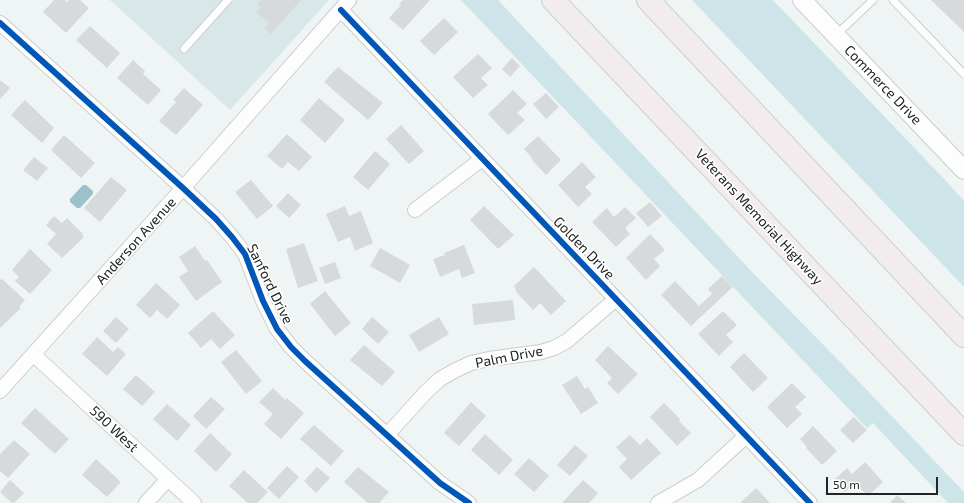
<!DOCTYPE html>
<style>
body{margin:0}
#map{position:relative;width:964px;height:503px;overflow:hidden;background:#eff4f4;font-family:"Exo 2",sans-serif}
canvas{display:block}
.scale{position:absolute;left:826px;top:477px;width:112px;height:18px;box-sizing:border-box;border:2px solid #202425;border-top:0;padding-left:5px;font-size:12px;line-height:14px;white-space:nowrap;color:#202425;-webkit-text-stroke:3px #fff;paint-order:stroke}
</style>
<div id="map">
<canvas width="964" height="503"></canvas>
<div class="scale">50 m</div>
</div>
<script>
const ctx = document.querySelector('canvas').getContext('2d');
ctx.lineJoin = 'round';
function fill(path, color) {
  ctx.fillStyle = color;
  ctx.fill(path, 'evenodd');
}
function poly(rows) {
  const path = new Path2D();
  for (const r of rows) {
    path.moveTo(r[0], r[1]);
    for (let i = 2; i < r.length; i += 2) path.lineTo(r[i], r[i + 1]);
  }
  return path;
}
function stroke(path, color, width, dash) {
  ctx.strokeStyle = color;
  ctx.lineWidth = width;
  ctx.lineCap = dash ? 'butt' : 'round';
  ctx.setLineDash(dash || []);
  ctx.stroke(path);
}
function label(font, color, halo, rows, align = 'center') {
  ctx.font = font + ' "Exo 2",sans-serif';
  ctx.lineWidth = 3.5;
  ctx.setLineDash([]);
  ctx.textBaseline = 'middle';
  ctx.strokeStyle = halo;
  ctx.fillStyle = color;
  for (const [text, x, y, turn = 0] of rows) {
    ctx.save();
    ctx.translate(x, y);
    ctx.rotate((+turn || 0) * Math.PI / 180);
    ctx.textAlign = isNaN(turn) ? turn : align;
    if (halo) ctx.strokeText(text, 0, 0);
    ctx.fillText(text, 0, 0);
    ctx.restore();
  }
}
fill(poly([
 [110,0,329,0,230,110]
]), '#dae7e9');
fill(poly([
 [461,0,498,0,752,272,842,364,964,492,964,503,948,503,873,423,867,428],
 [692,0,773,0,946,181,964,201,964,287]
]), '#cde5e8');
fill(poly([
 [83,185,86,185,93,191,93,194,80,208,77,208,70,202,70,199]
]), '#9cc2c9');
fill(poly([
 [54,0,65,0,67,2,69,0,80,0,89,8,66,33,43,12],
 [261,0,301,0,271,34,265,28,269,23,256,12,261,7,257,4],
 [403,0,430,0,403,30,389,18,401,5,399,4],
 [931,0,964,0,964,32],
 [444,18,458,32,434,55,420,41],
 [90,26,120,53,107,68,76,40],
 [478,54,492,68,481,78,488,85,473,98,453,77],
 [512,58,520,66,510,77,502,69],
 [133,60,145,71,143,74,161,90,148,105,117,78],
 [338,67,383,103,368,120,324,82],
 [0,80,10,88,0,99],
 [184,88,203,105,176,135,159,121,176,102,173,100],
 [513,90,527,104,517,113,525,120,508,135,488,114],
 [546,93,559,107,546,119,533,104],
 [319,98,345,120,325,143,300,120],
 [25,100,54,128,42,143,11,115],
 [401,125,424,151,409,164,386,139],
 [287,134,312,157,299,171,288,162,282,169,267,156],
 [64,135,95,163,81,178,51,150],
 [538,136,561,160,546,175,531,159,532,158,524,149],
 [375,151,390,164,368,190,353,177],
 [34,157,48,168,37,181,23,170],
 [582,162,596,177,585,187,592,194,578,207,558,185],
 [111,177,127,190,100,222,84,208],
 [251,180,273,206,257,219,235,192],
 [288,193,301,205,289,218,276,206],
 [650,202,662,216,648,227,636,213],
 [345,206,349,216,361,211,373,243,355,251,350,237,338,242,326,214],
 [484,206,514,235,498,249,470,220],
 [625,207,636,218,625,228,630,234,616,247,592,222,607,208,614,217],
 [54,216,62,223,67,218,83,234,82,235,84,237,62,258,47,244,56,234,46,225],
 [650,234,665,250,654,259,660,266,646,280,626,258],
 [304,243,318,281,298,288,286,249],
 [464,245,475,273,462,278,459,269,440,277,433,259,445,255,444,253],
 [195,246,205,261,207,260,222,282,196,301,179,277,188,271,179,257],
 [380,248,410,265,400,283,370,266],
 [30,249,52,270,30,294,15,281,19,277,12,270],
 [335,262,341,278,325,284,319,268],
 [534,267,566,301,551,315,540,303,533,310,517,293,514,286],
 [722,276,733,287,691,326,661,295,675,281,699,306,712,294,708,289],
 [2,279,25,300,19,307,21,308,0,328,0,280],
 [156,283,180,305,167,319,157,310,150,318,136,305],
 [325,291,351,323,335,336,310,304],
 [513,300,515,320,474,325,472,304],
 [213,311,235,335,220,349,211,339,201,348,188,333],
 [723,311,737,325,726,335,733,342,719,356,698,334],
 [116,317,129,329,116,343,103,331],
 [372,317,389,332,378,344,362,329],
 [439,317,449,334,419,352,409,335],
 [97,337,113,352,118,347,126,354,107,376,82,354],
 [364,345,395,372,382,386,350,360],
 [608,346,638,374,618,394,607,383,612,378,595,360],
 [236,350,262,381,246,394,221,362],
 [744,353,768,378,753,392,730,367],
 [136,375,155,392,142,406,123,389],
 [577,376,585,389,588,387,598,403,581,414,562,385],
 [792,383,806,397,795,407,802,414,787,428,767,407],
 [273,388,285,400,287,398,304,413,281,439,264,424,273,414,259,402],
 [211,397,225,409,206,429,193,416],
 [471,402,486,416,459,446,444,433],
 [664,403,680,419,679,421,691,433,677,446,650,417],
 [167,404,191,425,177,441,153,419],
 [35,408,69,439,55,454,21,423],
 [854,417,867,430,853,443,840,430],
 [314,425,344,451,331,466,300,439],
 [813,426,837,451,822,465,806,448,807,447,800,439],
 [210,433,232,454,216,472,194,451],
 [485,434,513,460,499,475,471,450],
 [630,435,640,445,647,438,661,453,631,480,619,467,627,459,616,447],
 [14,440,30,454,8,478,0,471,0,454],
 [575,445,588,456,570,476,557,465],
 [529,458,549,476,534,492,514,474],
 [96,459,121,482,107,497,82,475],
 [865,462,883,482,868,496,855,483,845,492,834,480,847,468,852,474],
 [287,466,299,477,279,499,267,488],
 [317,467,330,478,316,493,304,481],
 [358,467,389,492,379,503,368,503,344,482],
 [244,470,268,492,257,503,248,503,229,486],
 [10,480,24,493,14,503,12,503,0,492],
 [583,480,598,493,589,503,562,503],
 [756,488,770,503,740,503],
 [897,495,906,503,890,503]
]), '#d6dada');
const service = poly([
 [893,0,964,74],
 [836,35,873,0],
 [184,49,228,0]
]);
const minor = poly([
 [341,10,810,503],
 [0,23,183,188,216,219,232,237,245,254,263,301,277,329,291,347,305,361,440,483,469,503],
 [415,210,482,159],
 [33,354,194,503],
 [0,391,183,188,349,0],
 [387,435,426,392,440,379,456,370,471,363,489,359,541,352,554,348,567,341,616,299],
 [146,503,168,479],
 [658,503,698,480,746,436]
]);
const tertiary = poly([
 [802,0,964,170]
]);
const motorway = poly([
 [553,0,964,434],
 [648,0,964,336]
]);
stroke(service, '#cacece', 9);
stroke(minor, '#cacece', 16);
stroke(tertiary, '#cacece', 20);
stroke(motorway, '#cdcfcf', 24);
stroke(service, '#fdfdfd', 7);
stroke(minor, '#fdfdfd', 14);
stroke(tertiary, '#fdfdfd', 18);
stroke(motorway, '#f2ecef', 22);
stroke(poly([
 [341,10,810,503],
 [0,23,183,188,216,219,232,237,245,254,263,301,277,329,291,347,305,361,440,483,469,503]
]), '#0057b8', 6);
label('14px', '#202425', '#fff', [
 ["Commerce Drive",883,85,46],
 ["Veterans Memorial Highway",759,217,47],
 ["Anderson Avenue",136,241,-48],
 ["Golden Drive",584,248,46],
 ["Sanford Drive",270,284,64],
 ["Palm Drive",509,357,-11],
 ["590 West",114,429,43]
]);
</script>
